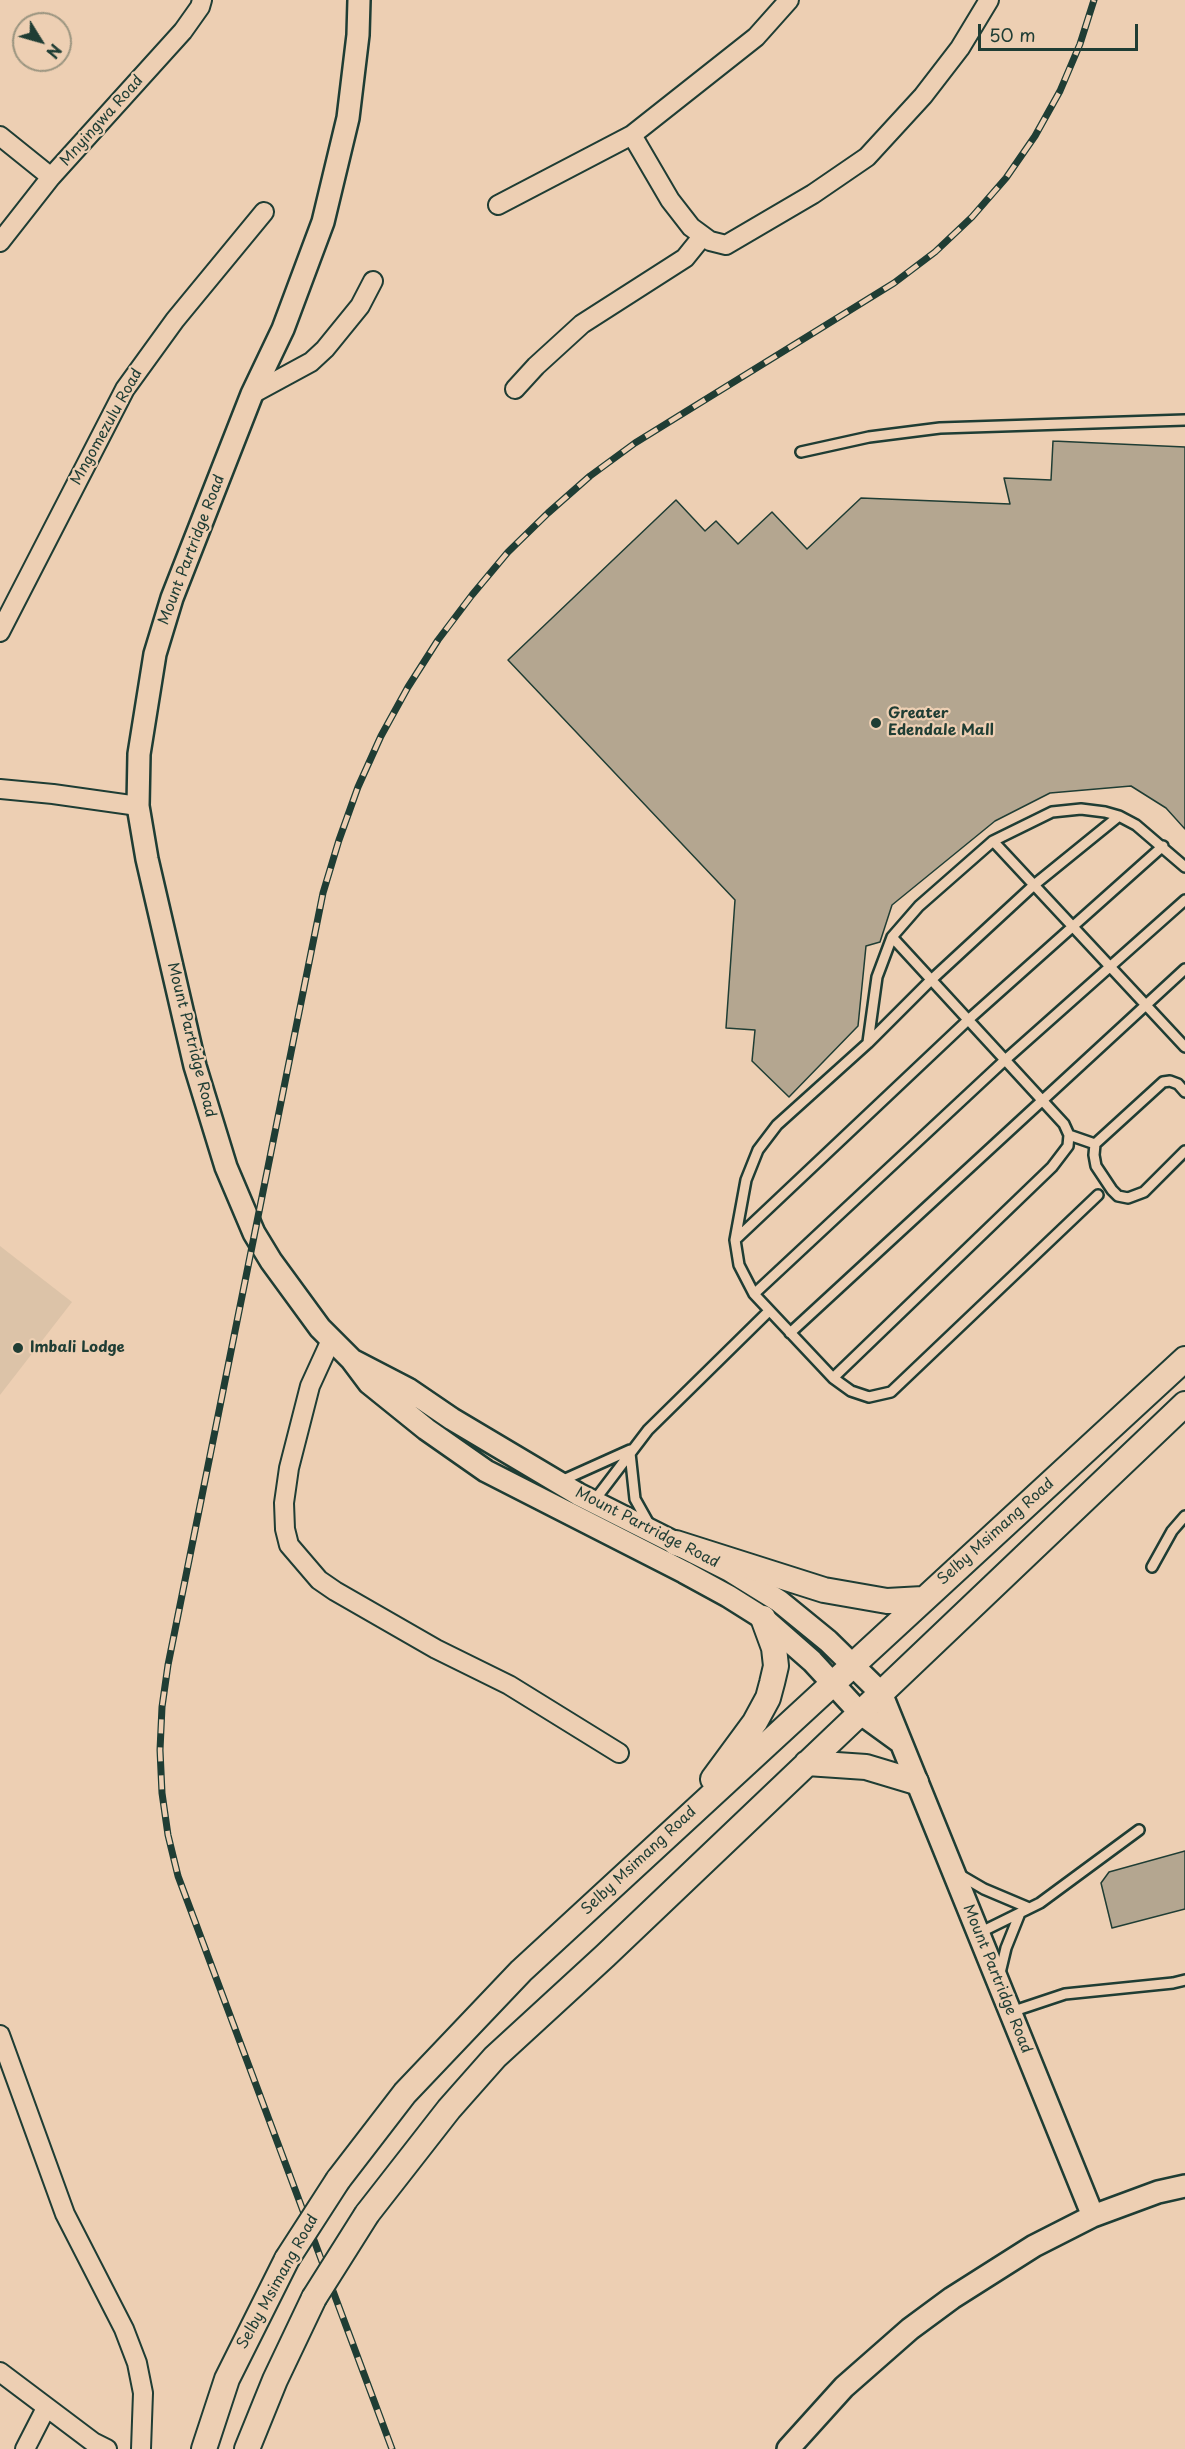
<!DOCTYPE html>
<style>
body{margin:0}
#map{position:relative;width:1185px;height:2449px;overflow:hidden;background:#edcfb3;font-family:"Playpen Sans",sans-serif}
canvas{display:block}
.north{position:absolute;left:12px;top:12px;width:60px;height:60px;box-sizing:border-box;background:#edcfb3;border:2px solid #9b9580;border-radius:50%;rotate:127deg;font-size:16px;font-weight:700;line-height:24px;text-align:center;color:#1f3d34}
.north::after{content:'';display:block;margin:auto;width:21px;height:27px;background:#1f3d34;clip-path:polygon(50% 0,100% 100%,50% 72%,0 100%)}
.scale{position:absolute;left:978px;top:24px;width:160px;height:27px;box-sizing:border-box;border:3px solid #1f3d34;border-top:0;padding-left:8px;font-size:18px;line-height:21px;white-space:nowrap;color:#1f3d34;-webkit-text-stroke:4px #edcfb3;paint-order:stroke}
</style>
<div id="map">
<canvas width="1185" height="2449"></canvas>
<div class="north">N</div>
<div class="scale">50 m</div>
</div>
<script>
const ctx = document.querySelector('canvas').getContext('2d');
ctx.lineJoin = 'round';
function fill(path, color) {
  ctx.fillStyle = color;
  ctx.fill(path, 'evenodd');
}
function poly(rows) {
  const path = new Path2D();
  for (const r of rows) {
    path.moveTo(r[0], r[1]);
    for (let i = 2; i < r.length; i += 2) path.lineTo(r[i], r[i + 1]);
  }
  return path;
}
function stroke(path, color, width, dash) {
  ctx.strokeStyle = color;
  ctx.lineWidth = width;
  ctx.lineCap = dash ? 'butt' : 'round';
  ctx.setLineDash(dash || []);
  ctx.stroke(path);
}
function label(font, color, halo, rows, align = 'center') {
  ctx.font = font + ' "Playpen Sans",sans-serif';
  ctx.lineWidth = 4.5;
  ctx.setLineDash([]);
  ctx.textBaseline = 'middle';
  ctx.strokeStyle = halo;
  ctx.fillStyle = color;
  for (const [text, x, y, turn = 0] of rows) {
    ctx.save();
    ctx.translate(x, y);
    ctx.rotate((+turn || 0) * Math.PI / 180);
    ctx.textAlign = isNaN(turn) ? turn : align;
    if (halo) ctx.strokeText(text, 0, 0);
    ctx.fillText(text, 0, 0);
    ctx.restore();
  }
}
fill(poly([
 [0,1246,72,1302,0,1395]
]), '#dcc3a8');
const building = poly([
 [1053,441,1185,447,1185,829,1166,808,1131,786,1050,793,995,821,892,905,880,942,866,946,858,1026,789,1097,752,1061,755,1030,726,1028,735,900,508,660,676,500,705,531,716,521,738,544,772,512,807,549,861,498,1010,504,1004,478,1051,480,1053,441],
 [1185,1851,1185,1909,1112,1928,1101,1883,1109,1872,1185,1851]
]);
fill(building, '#b4a690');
stroke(building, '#1f3d34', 1.5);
const service = poly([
 [801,452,869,437,940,428,1185,420],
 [993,841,1185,1047],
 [868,1042,877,977,892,937,919,906,993,841,1052,812,1081,809,1105,812,1119,816,1136,825,1185,867],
 [1185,1092,1178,1084,1170,1081,1163,1082,1095,1144,1094,1155,1096,1166,1112,1190,1118,1196,1128,1198,1144,1192,1185,1151],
 [1069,1135,1095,1144],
 [1098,1195,891,1392,869,1397,851,1391,833,1378,754,1294,739,1265,735,1240,746,1180,758,1150,777,1125,868,1043,930,981,1034,885,1119,816],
 [735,1240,968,1020,1163,846],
 [754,1294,1005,1060,1185,900],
 [790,1333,1185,969],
 [833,1378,1052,1167,1068,1146,1069,1135,1064,1124,892,937],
 [630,1453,635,1499,649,1524],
 [561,1481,630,1450],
 [594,1501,648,1430,769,1311],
 [1152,1567,1172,1531,1185,1516],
 [960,1875,984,1889,1029,1908],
 [979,1933,1040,1903,1139,1830],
 [1000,1973,1006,1948,1020,1913],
 [1011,2012,1065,1994,1173,1983,1185,1980]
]);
const minor = poly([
 [632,135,670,200,691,227,710,241,726,245,813,194,867,157,923,96,960,48,989,0],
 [0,136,51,177],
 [498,205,632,135,756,37,789,0],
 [0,242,51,177,183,31,200,7,202,0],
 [515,389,536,366,582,324,685,258,702,237],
 [252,394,311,362,325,349,360,306,373,281],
 [0,632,125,389,175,320,264,212],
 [0,789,53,794,138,806],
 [331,1340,310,1386,289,1468,284,1503,285,1529,289,1545,319,1580,335,1591,436,1649,509,1685,619,1753],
 [0,2035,65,2214,124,2329,137,2363,143,2393,141,2449],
 [0,2372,93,2442,107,2449],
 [25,2449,46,2408]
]);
const tertiary = poly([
 [359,0,358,35,348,118,323,222,283,329,252,394,172,598,155,654,139,754,138,806,147,859,195,1066,226,1167,254,1233,271,1261,320,1328,351,1359,369,1383,426,1429,486,1471,684,1572,728,1596,763,1618,812,1661,860,1713,900,1742],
 [354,1361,408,1389,452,1419,578,1494,729,1570,779,1601,828,1641,881,1693,1093,2216],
 [788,2449,844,2387,910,2329,952,2298,1034,2246,1093,2216,1158,2192,1185,2186]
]);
const secondary = poly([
 [676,1543,824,1590,887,1601,923,1599],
 [807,1763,866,1767,916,1782],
 [713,1779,755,1722,768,1698,772,1683,776,1666,774,1648,763,1618],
 [338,2180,405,2093,521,1971,1185,1359],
 [367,2214,449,2109,495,2057,605,1956,1185,1404],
 [204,2449,227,2379,287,2259],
 [247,2449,275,2380,314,2298]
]);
stroke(service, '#1f3d34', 14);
stroke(minor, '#1f3d34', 22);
stroke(tertiary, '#1f3d34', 26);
stroke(secondary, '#1f3d34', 28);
stroke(service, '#edcfb3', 9);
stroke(minor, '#edcfb3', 18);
stroke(tertiary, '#edcfb3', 21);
stroke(secondary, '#edcfb3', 24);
const rail = poly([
 [392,2449,178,1876,168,1835,162,1793,160,1750,162,1707,168,1665,323,893,339,840,358,787,381,736,408,687,438,640,472,595,508,552,548,513,590,476,635,443,894,283,935,252,972,217,1006,178,1035,136,1060,91,1080,44,1094,0]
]);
stroke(rail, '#1f3d34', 7);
stroke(rail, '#edcfb3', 4.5, [14]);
const secondaryBridge = poly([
 [287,2259,338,2180],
 [314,2298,367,2214]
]);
stroke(secondaryBridge, '#1f3d34', 28, []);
stroke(secondaryBridge, '#edcfb3', 24);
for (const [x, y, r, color] of [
 [876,723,6,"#1f3d34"],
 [18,1348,6,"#1f3d34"]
]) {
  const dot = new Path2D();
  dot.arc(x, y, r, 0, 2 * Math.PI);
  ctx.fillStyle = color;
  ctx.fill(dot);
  stroke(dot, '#edcfb3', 2);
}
label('15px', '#1f3d34', '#edcfb3', [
 ["Mnyingwa Road",102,121,-48],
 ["Mngomezulu Road",107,427,-61],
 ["Mount Partridge Road",192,550,-69],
 ["Mount Partridge Road",191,1040,76],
 ["Mount Partridge Road",647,1528,27],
 ["Selby Msimang Road",996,1532,-42],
 ["Selby Msimang Road",639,1861,-43],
 ["Mount Partridge Road",997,1979,68],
 ["Selby Msimang Road",278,2282,-61]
]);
label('bold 15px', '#1f3d34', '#edcfb3', [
 ["Greater",888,714],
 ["Edendale Mall",888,731],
 ["Imbali Lodge",30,1348]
], 'left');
</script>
